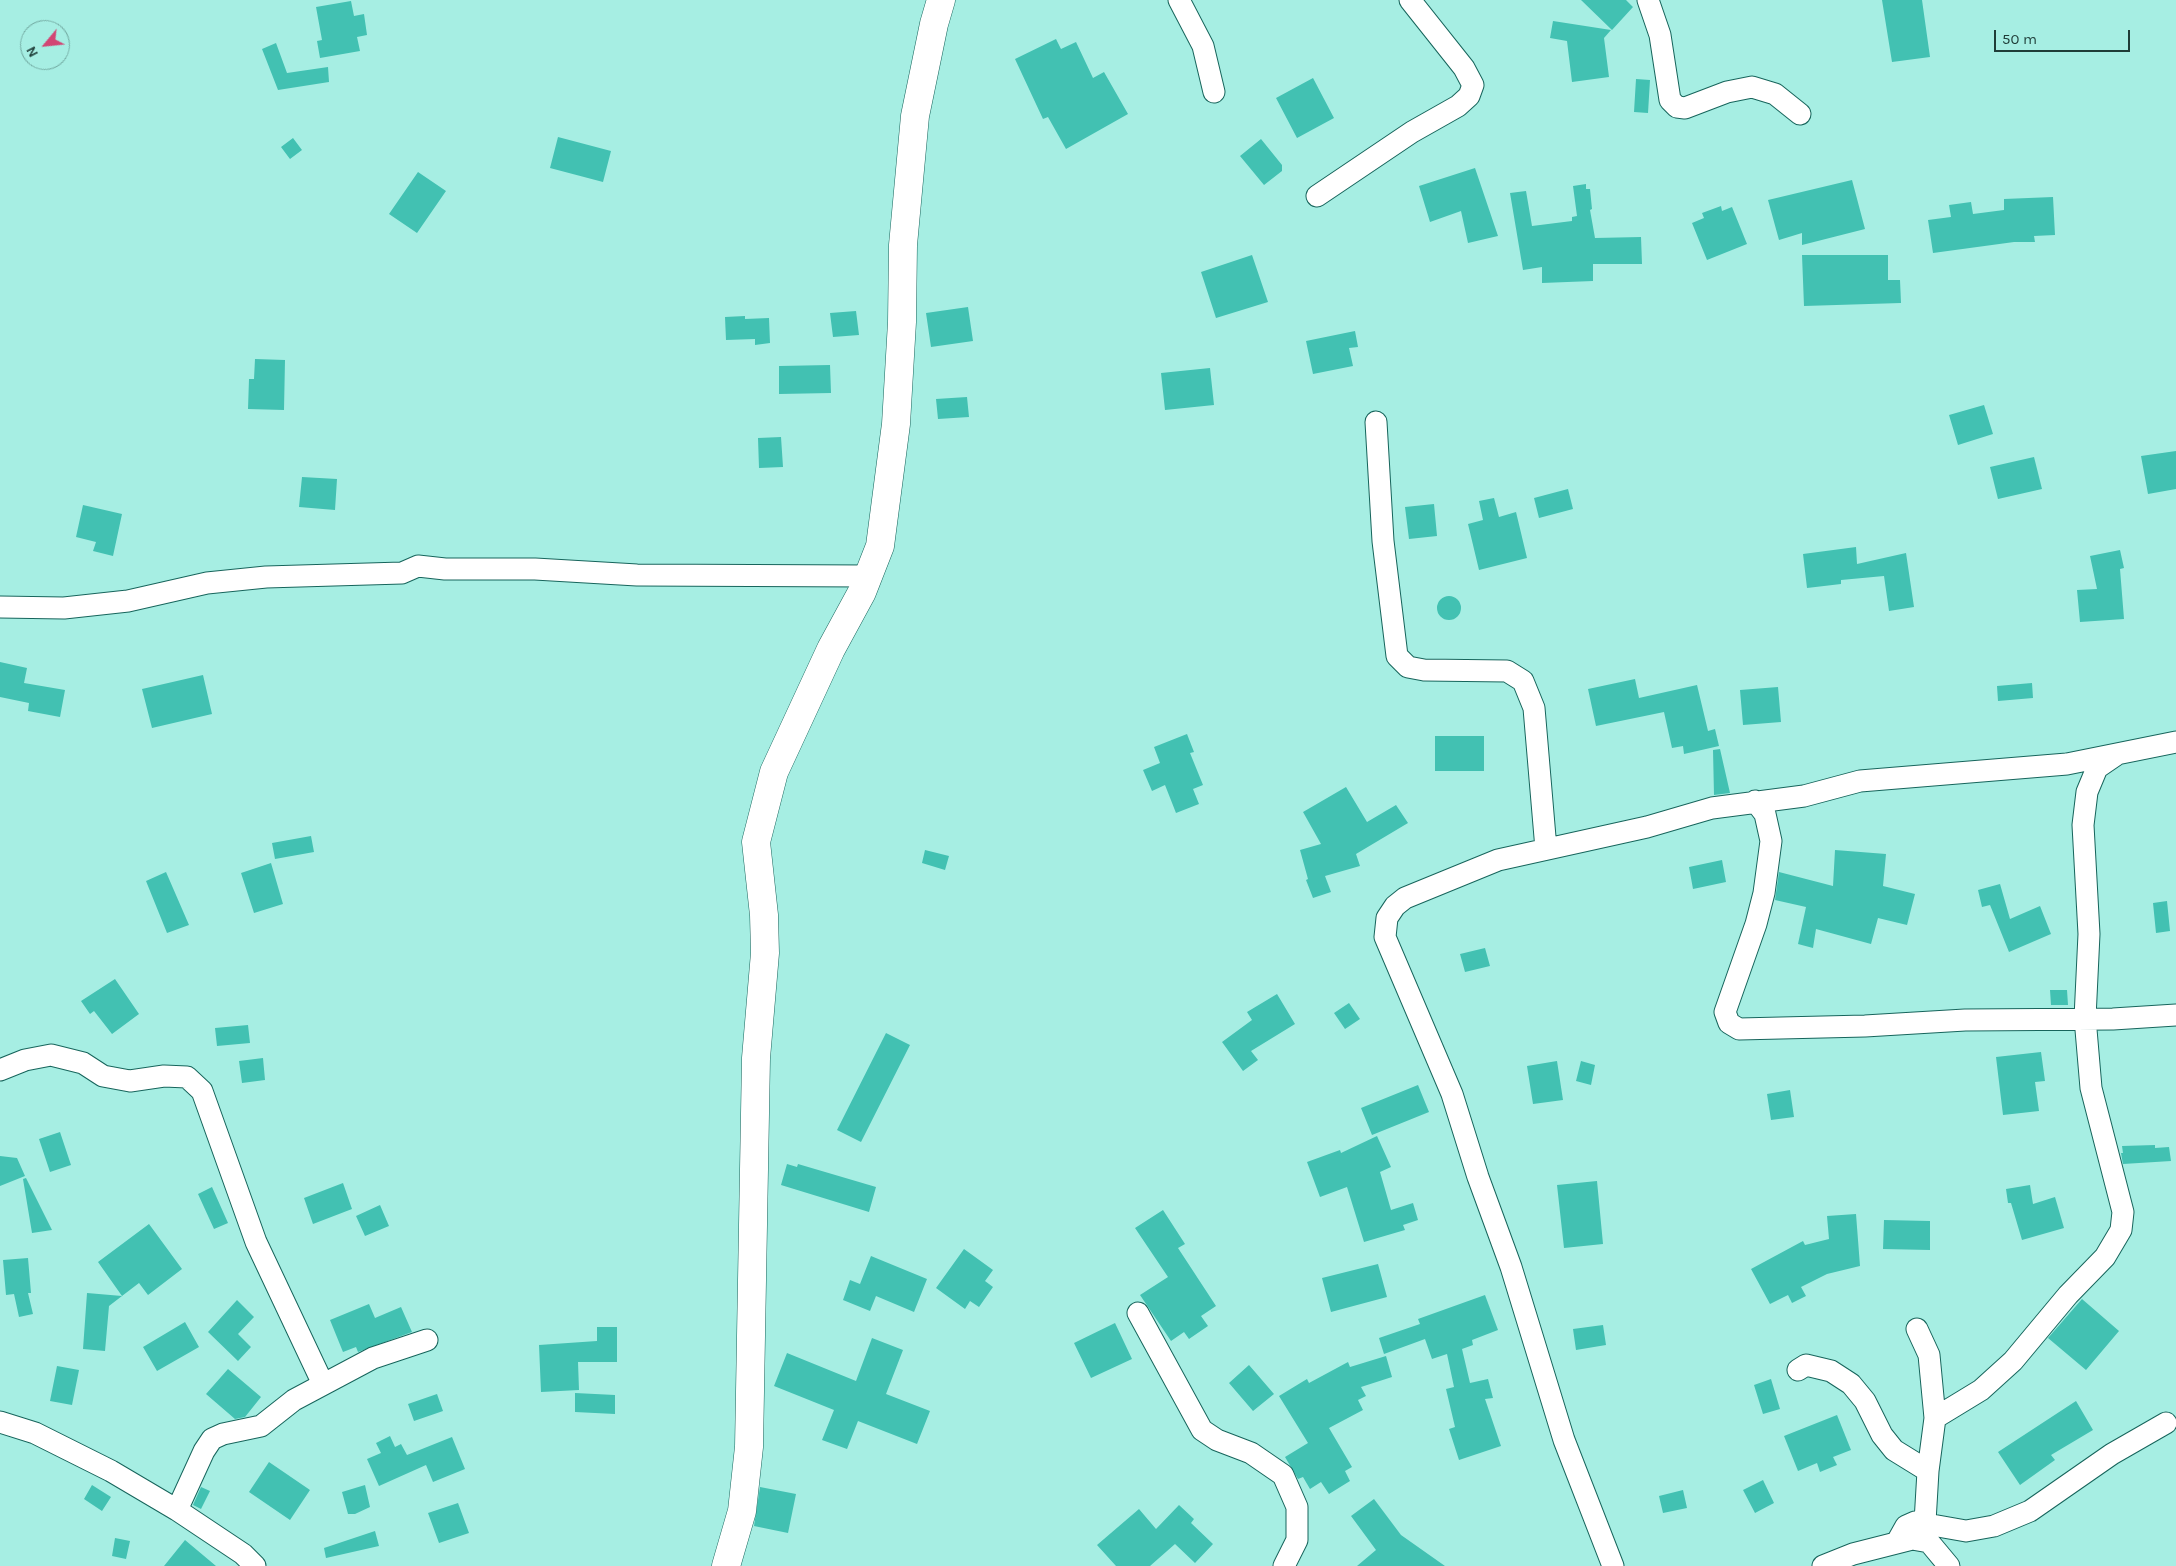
<!DOCTYPE html>
<style>
body{margin:0}
#map{position:relative;width:2176px;height:1566px;overflow:hidden;background:#a6eee3;font-family:Karla,sans-serif}
canvas{display:block}
.north{position:absolute;left:20px;top:20px;width:50px;height:50px;box-sizing:border-box;background:#a6eee3;border:1px solid #70a79f;border-radius:50%;rotate:242deg;font-size:14px;font-weight:700;line-height:20px;text-align:center;color:#1f3d38}
.north::after{content:'';display:block;margin:auto;width:18px;height:22px;background:#d24574;clip-path:polygon(50% 0,100% 100%,50% 72%,0 100%)}
.scale{position:absolute;left:1994px;top:30px;width:136px;height:22px;box-sizing:border-box;border:2px solid #1f3d38;border-top:0;padding-left:6px;font-size:15px;line-height:18px;white-space:nowrap;color:#1f3d38;-webkit-text-stroke:4px #a6eee3;paint-order:stroke}
</style>
<div id="map">
<canvas width="2176" height="1566"></canvas>
<div class="north">N</div>
<div class="scale">50 m</div>
</div>
<script>
const ctx = document.querySelector('canvas').getContext('2d');
ctx.lineJoin = 'round';
function fill(path, color) {
  ctx.fillStyle = color;
  ctx.fill(path, 'evenodd');
}
function poly(rows) {
  const path = new Path2D();
  for (const r of rows) {
    if (r.length === 3) {
      path.moveTo(r[0] + r[2], r[1]);
      path.arc(r[0], r[1], r[2], 0, 2 * Math.PI);
      continue;
    }
    path.moveTo(r[0], r[1]);
    for (let i = 2; i < r.length; i += 2) path.lineTo(r[i], r[i + 1]);
  }
  return path;
}
function stroke(path, color, width, dash) {
  ctx.strokeStyle = color;
  ctx.lineWidth = width;
  ctx.lineCap = dash ? 'butt' : 'round';
  ctx.setLineDash(dash || []);
  ctx.stroke(path);
}
fill(poly([
 [1581,0,1626,0,1633,7,1612,30],
 [1882,0,1922,0,1930,57,1892,62],
 [351,1,354,16,364,14,367,35,357,37,360,51,320,58,317,41,322,40,316,7],
 [1553,21,1611,30,1604,38,1609,77,1572,82,1567,41,1550,38],
 [1056,39,1061,49,1076,42,1093,78,1104,72,1128,114,1066,149,1048,117,1043,119,1015,59],
 [276,43,287,73,328,67,329,82,278,90,262,49],
 [1313,78,1334,118,1297,138,1276,98],
 [1636,79,1650,80,1648,113,1634,112],
 [558,137,611,151,603,182,550,168],
 [293,138,302,150,290,159,281,147],
 [1261,139,1282,165,1282,171,1264,185,1240,156],
 [1475,168,1498,236,1468,243,1461,211,1430,222,1419,186],
 [418,172,446,191,417,233,389,214],
 [1852,180,1865,229,1802,245,1802,233,1779,240,1768,200],
 [1586,184,1586,189,1590,189,1592,209,1590,210,1595,238,1641,237,1642,264,1593,264,1593,281,1542,283,1542,267,1523,270,1510,193,1526,191,1532,226,1572,221,1572,217,1577,216,1573,186],
 [2053,197,2055,235,2034,236,2035,242,2014,242,1933,253,1928,220,1951,217,1949,205,1971,202,1973,214,2004,210,2004,199],
 [1721,206,1722,211,1732,207,1747,244,1707,260,1692,223,1704,218,1702,213],
 [1252,255,1268,302,1216,318,1201,272],
 [1802,255,1888,255,1888,280,1900,280,1901,303,1804,306],
 [968,307,973,341,931,347,926,313],
 [856,311,859,335,833,337,830,313],
 [745,316,745,319,769,318,770,343,755,345,755,339,726,340,725,317],
 [1355,331,1358,347,1349,348,1353,366,1313,374,1306,341],
 [255,359,285,360,284,410,248,409,249,379,254,379],
 [830,365,831,393,779,394,779,366],
 [1210,368,1214,405,1165,410,1161,373],
 [967,397,969,417,938,419,936,399],
 [1984,405,1993,434,1958,445,1949,415],
 [781,437,783,467,759,468,758,438],
 [2176,451,2176,489,2148,494,2141,456],
 [2034,457,2042,489,1998,499,1990,467],
 [302,477,337,479,335,510,299,507],
 [1568,489,1573,509,1539,518,1534,498],
 [1494,498,1499,517,1516,512,1527,558,1479,570,1468,524,1483,520,1479,501],
 [1434,504,1437,536,1409,539,1405,507],
 [83,505,122,514,113,556,93,551,96,542,76,537],
 [1856,547,1857,564,1906,553,1914,607,1889,611,1884,576,1841,580,1841,584,1807,588,1803,554],
 [2120,550,2124,568,2120,569,2124,619,2080,622,2077,590,2097,589,2090,556],
 [1449,608,12],
 [0,662,27,668,24,683,65,690,60,717,28,711,29,703,0,697],
 [203,675,212,714,152,728,142,689],
 [1635,679,1639,698,1697,685,1708,731,1715,729,1719,746,1684,754,1683,746,1672,748,1664,712,1596,726,1588,689],
 [2032,683,2033,698,1998,701,1997,686],
 [1778,687,1781,722,1743,725,1740,690],
 [1187,734,1194,752,1190,753,1203,785,1193,789,1199,804,1176,813,1165,785,1152,791,1143,770,1160,763,1154,747],
 [1435,736,1484,736,1484,771,1435,771],
 [1720,749,1730,793,1714,795,1713,750],
 [1346,787,1367,822,1396,805,1408,823,1356,854,1360,866,1325,876,1331,892,1313,898,1306,880,1308,879,1300,850,1321,844,1303,812],
 [311,836,314,852,275,859,272,843],
 [925,850,949,856,945,870,922,863],
 [1835,850,1886,854,1883,886,1915,894,1907,925,1878,918,1871,944,1816,929,1813,948,1798,944,1806,907,1775,900,1779,872,1833,886],
 [1722,860,1726,882,1693,889,1689,867],
 [271,863,283,904,254,913,241,873],
 [166,872,189,925,167,933,146,881],
 [2000,884,2010,919,2040,906,2051,934,2009,952,1990,905,1982,907,1978,890],
 [2167,901,2170,931,2156,933,2153,903],
 [1485,948,1490,966,1465,972,1460,954],
 [115,979,139,1014,112,1034,94,1011,90,1014,81,1001],
 [2050,990,2067,990,2068,1005,2051,1005],
 [1277,994,1295,1024,1251,1051,1258,1060,1243,1071,1222,1042,1252,1020,1247,1012],
 [1349,1003,1360,1019,1345,1029,1334,1013],
 [248,1025,250,1043,217,1046,215,1028],
 [886,1033,910,1045,861,1142,837,1130],
 [2041,1052,2045,1081,2035,1082,2039,1111,2003,1115,1996,1057],
 [263,1058,265,1080,242,1083,239,1061],
 [1557,1061,1563,1100,1533,1104,1527,1066],
 [1581,1061,1595,1065,1591,1085,1576,1081],
 [1418,1085,1429,1112,1372,1135,1361,1108],
 [1790,1090,1794,1117,1771,1120,1767,1094],
 [60,1132,71,1165,50,1172,39,1139],
 [1377,1136,1391,1167,1380,1172,1391,1210,1413,1203,1418,1220,1403,1225,1405,1230,1364,1242,1347,1187,1320,1197,1307,1162,1340,1150,1341,1153],
 [2155,1145,2155,1148,2169,1147,2171,1161,2123,1164,2121,1153,2123,1153,2122,1146],
 [0,1156,17,1158,25,1176,0,1186],
 [787,1164,797,1167,798,1164,876,1187,869,1212,781,1185],
 [26,1178,52,1230,32,1233,23,1179],
 [1597,1181,1603,1244,1564,1248,1557,1185],
 [343,1183,352,1209,313,1224,304,1198],
 [2030,1185,2033,1204,2055,1197,2064,1228,2022,1240,2011,1203,2008,1203,2006,1189],
 [212,1187,228,1223,214,1229,198,1194],
 [380,1205,389,1226,365,1236,356,1216],
 [1163,1210,1185,1244,1178,1248,1216,1306,1201,1316,1208,1326,1189,1339,1184,1332,1171,1341,1140,1295,1168,1277,1135,1228],
 [1856,1214,1860,1266,1827,1274,1801,1287,1806,1296,1792,1303,1788,1295,1770,1304,1751,1269,1803,1241,1805,1245,1829,1239,1827,1216],
 [1884,1220,1930,1221,1930,1250,1883,1249],
 [149,1224,182,1269,148,1295,139,1283,122,1296,98,1262],
 [964,1249,993,1270,985,1281,993,1287,979,1307,970,1301,965,1309,936,1288],
 [871,1256,927,1279,914,1312,876,1296,870,1311,843,1300,850,1280,860,1284],
 [28,1258,31,1293,28,1293,33,1314,19,1317,14,1294,6,1295,3,1260],
 [1378,1264,1387,1297,1331,1312,1322,1278],
 [87,1293,122,1296,109,1306,105,1351,83,1349],
 [1485,1295,1498,1330,1472,1340,1473,1345,1462,1349,1470,1383,1488,1379,1493,1398,1485,1399,1501,1446,1459,1460,1449,1429,1455,1427,1446,1389,1454,1387,1447,1354,1432,1359,1425,1339,1384,1354,1379,1338,1420,1324,1418,1319],
 [2082,1299,2119,1331,2086,1370,2048,1338],
 [237,1300,254,1317,238,1334,251,1347,238,1361,208,1332],
 [369,1304,375,1318,401,1307,412,1332,358,1352,356,1347,343,1352,330,1320],
 [185,1322,199,1347,157,1371,143,1347],
 [1115,1323,1132,1359,1091,1378,1074,1343],
 [1603,1325,1606,1345,1576,1350,1573,1329],
 [597,1327,617,1327,617,1362,578,1362,579,1390,541,1392,539,1345,597,1341],
 [872,1338,903,1350,886,1394,930,1411,917,1444,858,1421,847,1449,822,1440,834,1410,774,1386,787,1353,856,1381],
 [1386,1356,1392,1377,1361,1387,1366,1396,1358,1400,1363,1410,1329,1428,1352,1467,1345,1471,1350,1481,1329,1494,1321,1482,1310,1489,1303,1477,1298,1479,1285,1457,1308,1443,1279,1396,1307,1379,1309,1383,1348,1362,1350,1367],
 [1249,1365,1274,1394,1253,1411,1229,1383],
 [57,1366,79,1370,72,1405,50,1401],
 [228,1369,261,1397,245,1417,235,1419,206,1394],
 [1771,1379,1780,1409,1763,1414,1754,1385],
 [575,1393,615,1395,615,1414,575,1412],
 [437,1394,443,1411,414,1421,408,1404],
 [2076,1401,2093,1430,2051,1455,2055,1460,2020,1485,1998,1452],
 [1837,1415,1851,1450,1833,1457,1837,1465,1820,1472,1817,1463,1798,1471,1784,1436],
 [390,1436,395,1447,401,1444,407,1455,452,1437,465,1469,433,1482,426,1465,379,1486,367,1459,381,1453,376,1443],
 [269,1462,310,1490,290,1520,249,1492],
 [1763,1480,1774,1503,1755,1513,1743,1490],
 [92,1485,111,1497,102,1511,84,1499],
 [365,1485,370,1507,355,1514,348,1514,342,1492],
 [201,1487,210,1491,201,1509,193,1505],
 [760,1487,796,1494,788,1533,754,1526],
 [1683,1490,1687,1508,1663,1513,1659,1496],
 [1374,1499,1401,1535,1445,1566,1357,1566,1376,1550,1351,1516],
 [458,1503,469,1533,439,1543,428,1513],
 [1179,1505,1194,1519,1191,1523,1213,1544,1195,1563,1175,1544,1150,1566,1116,1566,1097,1545,1139,1509,1156,1529],
 [375,1531,379,1546,326,1558,324,1548],
 [115,1538,130,1541,126,1559,112,1556],
 [185,1540,216,1566,164,1566]
]), '#42c1b2');
const minor = poly([
 [1179,0,1203,46,1214,92],
 [1648,0,1660,35,1670,100,1677,107,1685,108,1727,92,1752,87,1775,94,1800,114],
 [1317,196,1412,132,1458,106,1469,96,1473,85,1464,68,1410,0],
 [1376,422,1383,541,1397,656,1408,667,1424,670,1507,671,1523,681,1534,708,1546,849],
 [0,607,64,608,128,601,207,583,266,577,402,573,418,566,445,569,535,569,637,575,868,576],
 [1755,801,1765,814,1771,841,1764,893,1756,924,1725,1012,1729,1023,1739,1029,1865,1026,1965,1020,2113,1019,2176,1015],
 [0,1070,25,1060,51,1055,83,1063,103,1076,130,1081,164,1076,187,1077,202,1091,256,1242,323,1384],
 [1138,1313,1202,1430,1217,1440,1251,1453,1283,1475,1297,1507,1297,1540,1284,1566],
 [1917,1329,1929,1355,1935,1418,1928,1471,1925,1522],
 [1798,1370,1806,1365,1831,1371,1851,1384,1865,1401,1882,1435,1894,1450,1928,1471],
 [1935,1418,1981,1390,2013,1361,2068,1295,2105,1257,2121,1230,2123,1212,2091,1088,2085,1018,2089,934,2083,825,2087,792,2097,768,2116,755],
 [0,1422,35,1433,111,1471,177,1510,243,1554,255,1566],
 [177,1510,204,1451,212,1439,223,1434,261,1426,294,1400,373,1358,427,1340],
 [1897,1542,1906,1526,1915,1522,1966,1531,1994,1526,2030,1511,2112,1454,2166,1423],
 [1613,1566,1564,1440,1511,1267,1478,1177,1452,1094,1385,937,1387,918,1395,906,1405,898,1498,860,1647,827,1712,808,1804,796,1860,781,2067,764,2176,742],
 [1823,1566,1853,1554,1912,1539,1929,1542,1949,1566]
]);
const tertiary = poly([
 [726,1566,742,1511,749,1447,756,1058,765,953,764,915,756,842,774,772,831,649,862,592,880,546,896,424,902,322,903,245,915,116,934,24,941,0]
]);
stroke(minor, '#17655c', 23);
stroke(tertiary, '#17655c', 29);
stroke(minor, '#fff', 21);
stroke(tertiary, '#fff', 28);
</script>
